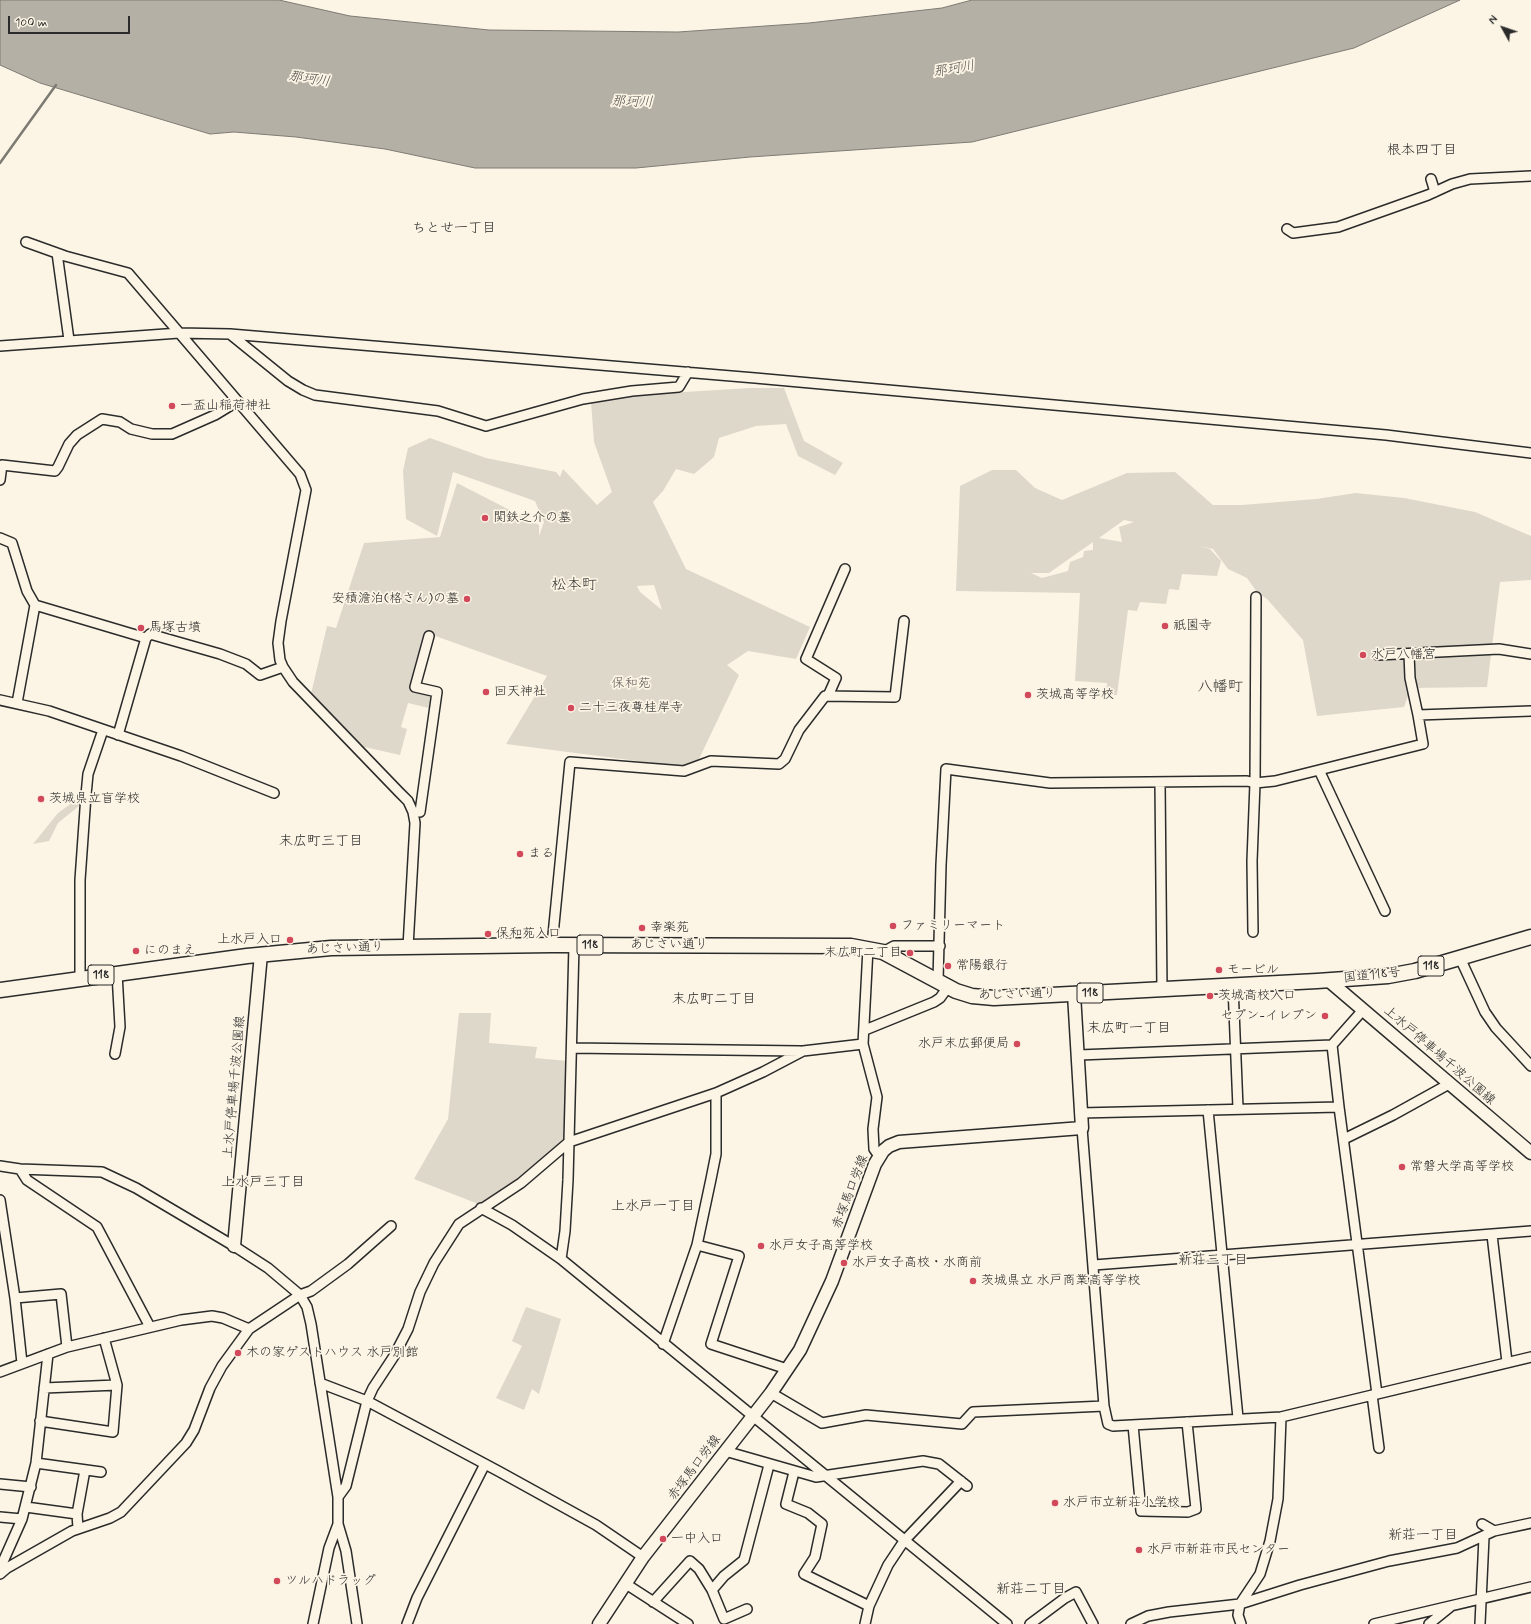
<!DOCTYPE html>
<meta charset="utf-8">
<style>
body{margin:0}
#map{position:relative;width:1531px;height:1624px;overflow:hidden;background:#fcf5e5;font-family:Mynerve,sans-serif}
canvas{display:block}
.north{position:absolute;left:1483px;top:8px;width:40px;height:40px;-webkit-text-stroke:3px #fcf5e5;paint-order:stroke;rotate:310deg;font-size:11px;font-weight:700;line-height:16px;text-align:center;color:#2b2b2b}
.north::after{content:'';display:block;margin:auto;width:14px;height:18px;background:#2b2b2b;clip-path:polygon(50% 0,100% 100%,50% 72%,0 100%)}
.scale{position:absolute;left:8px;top:16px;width:122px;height:18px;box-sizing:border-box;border:2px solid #2b2b2b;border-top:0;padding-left:5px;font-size:12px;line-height:14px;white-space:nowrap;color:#2b2b2b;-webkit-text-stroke:3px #fcf5e5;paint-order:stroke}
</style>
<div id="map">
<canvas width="1531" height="1624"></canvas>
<div class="north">N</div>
<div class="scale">100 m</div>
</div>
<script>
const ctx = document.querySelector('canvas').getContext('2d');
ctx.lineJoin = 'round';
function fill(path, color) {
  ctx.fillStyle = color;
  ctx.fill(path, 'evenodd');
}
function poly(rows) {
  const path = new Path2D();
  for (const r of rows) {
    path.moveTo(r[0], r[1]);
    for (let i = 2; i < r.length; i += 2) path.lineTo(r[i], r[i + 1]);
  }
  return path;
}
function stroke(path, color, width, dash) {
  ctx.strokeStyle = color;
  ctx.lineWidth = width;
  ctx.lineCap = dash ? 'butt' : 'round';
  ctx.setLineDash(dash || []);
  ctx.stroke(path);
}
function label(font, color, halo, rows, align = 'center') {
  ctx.font = font + ' Mynerve,"Klee One",sans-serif';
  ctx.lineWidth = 3.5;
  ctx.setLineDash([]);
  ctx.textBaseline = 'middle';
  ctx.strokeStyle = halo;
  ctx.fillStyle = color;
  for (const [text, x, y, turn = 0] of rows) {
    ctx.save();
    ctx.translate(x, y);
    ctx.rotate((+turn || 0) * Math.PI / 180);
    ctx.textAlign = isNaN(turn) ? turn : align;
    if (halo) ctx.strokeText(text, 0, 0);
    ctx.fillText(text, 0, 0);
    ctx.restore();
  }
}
fill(poly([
 [750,388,784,388,804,441,843,463,835,475,798,456,786,424,756,426,719,438,714,457,694,474,676,469,663,491,653,502,686,569,810,627,796,659,748,651,727,665,739,675,699,759,684,767,506,744,547,676,427,633,412,691,431,696,429,708,408,703,401,727,407,729,400,755,360,746,311,694,327,626,336,628,364,543,440,537,457,483,539,525,539,536,544,522,535,501,453,472,437,536,406,519,403,471,408,448,430,438,486,458,556,472,560,477,563,469,597,505,612,492,594,442,591,402,635,395],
 [654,585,662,610,640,592,637,586],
 [992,470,1016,470,1035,488,1062,500,1127,473,1175,472,1213,505,1242,505,1316,499,1356,493,1404,498,1475,512,1531,536,1531,580,1500,582,1487,687,1411,688,1404,707,1317,716,1303,640,1267,599,1257,592,1247,578,1228,569,1213,549,1199,546,1210,549,1221,561,1217,576,1182,574,1179,590,1169,589,1166,604,1140,602,1137,611,1128,610,1117,695,1106,695,1107,683,1075,681,1080,593,956,591,960,486],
 [1124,520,1134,522,1119,527,1122,542,1099,538],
 [1093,542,1093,550,1084,551,1083,557,1070,562,1068,571,1042,578,1031,573,1049,573],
 [80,797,79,806,58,823,49,841,33,844,58,813],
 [459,1013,491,1013,489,1043,537,1047,535,1058,568,1061,564,1141,532,1171,481,1205,414,1179,448,1119],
 [526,1307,561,1319,539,1394,532,1389,524,1410,496,1398,522,1346,512,1341]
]), '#ded8ca');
const water = poly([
 [0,0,279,0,350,16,489,30,678,32,809,23,942,8,972,0,1460,0,1354,48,972,142,750,157,636,168,475,168,385,149,296,137,234,132,210,134,40,83,0,65,0,0]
]);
fill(water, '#b4b0a5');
stroke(water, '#7d7b74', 1);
stroke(poly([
 [0,163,56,85]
]), '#7d7b74', 2.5);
const minor = poly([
 [1431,179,1435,192],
 [1287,229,1293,233,1338,227,1428,195,1452,184,1470,179,1531,176],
 [26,242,65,256,128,273,300,474,306,490,281,621,278,643,280,660,283,667,293,682,399,792,408,801,413,812,415,823,408,947],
 [57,253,69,340],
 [230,334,288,381,303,390,315,395,438,411,486,426,583,399,632,391,679,387,688,372],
 [0,346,179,333,230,334,755,378,1386,435,1531,453],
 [0,480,2,465,55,471,58,467,69,444,77,435,102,419,120,422,131,429,152,434,172,434,215,415,238,401],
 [0,538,12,543,27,591,35,605],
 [1409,654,1410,678,1418,715],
 [1378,655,1499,649,1531,654],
 [828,696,836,678,806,659,845,569],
 [0,700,49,711,181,756,274,793],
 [17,703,35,605,146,638,150,634,220,654,246,664,260,675,283,667],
 [118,735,146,638],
 [1319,770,1385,911],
 [1160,782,1162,990],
 [420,812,437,692,415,687,429,636],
 [1253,932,1252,861,1255,783,1256,597],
 [552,945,570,762,684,771,711,761,779,764,785,759,799,730,825,696,895,697,904,621],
 [868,948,863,1044,877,1097,873,1129,874,1149,879,1156],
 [883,952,894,946,940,946],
 [1460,958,1485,1012,1496,1028,1531,1066],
 [80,978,80,880,86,795,88,774,103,730],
 [938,981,941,865,946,769,1050,783,1247,781,1255,783,1275,781,1423,744,1418,715,1531,711],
 [1233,986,1238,1108],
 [1363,1010,1332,1045,1339,1107,1377,1394],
 [865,1030,934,1002,940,998,948,987],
 [572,1048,800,1051],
 [115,1054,120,1027,117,973],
 [1079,1055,1332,1045],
 [1208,1110,1238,1418],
 [1080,1113,1339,1107],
 [1082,1128,1104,1406,1108,1424,1113,1426,1281,1417,1531,1357],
 [1344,1139,1393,1115,1449,1084],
 [0,1166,20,1169,102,1172,136,1188,234,1246,268,1268,300,1295,307,1307,311,1324,338,1497,338,1524,346,1551,357,1624],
 [20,1169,27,1180,97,1227,150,1327],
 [0,1200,15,1298,61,1294,67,1347],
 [481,1208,512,1225,561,1259,1007,1624],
 [1492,1235,1507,1362],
 [697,1245,739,1256,711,1344,787,1369],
 [561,1259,565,1231,568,1180,574,945],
 [1094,1265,1531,1231],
 [15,1298,22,1363],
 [663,1344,697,1245,711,1179,716,1154,716,1093],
 [0,1372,67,1347,181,1320,212,1316,223,1318,249,1329],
 [320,1383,367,1401,500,1472,596,1525,643,1557],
 [44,1388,117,1385],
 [771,1393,822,1423,866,1415,962,1424,973,1412,1104,1406],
 [1372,1395,1379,1448],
 [40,1421,113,1432,117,1385,104,1338],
 [1133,1425,1141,1511,1188,1512,1196,1509,1187,1422],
 [725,1451,816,1477,923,1461,939,1464,967,1486],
 [36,1463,101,1472],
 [794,1472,786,1504,808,1513,822,1524,815,1557,804,1574,869,1606],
 [0,1484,31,1487],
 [338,1497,346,1486,367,1401,373,1388,394,1356,408,1329,420,1292,434,1263,459,1224,521,1183,569,1142,716,1093,763,1072,803,1051,863,1044],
 [26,1507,77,1514],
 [0,1517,22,1519],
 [1482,1524,1494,1531],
 [78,1528,77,1514,85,1470],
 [2,1572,2,1564,22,1519,36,1463,48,1354],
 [0,1574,7,1568,72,1531,110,1518,121,1512,186,1443,194,1430,210,1388,222,1366,249,1329,300,1295,311,1291,348,1264,391,1226],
 [626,1584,688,1624],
 [712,1590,724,1576,744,1560,769,1465],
 [653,1602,690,1561,699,1569,712,1590,724,1619,747,1609],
 [313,1624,329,1548,338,1524],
 [407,1624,417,1598,485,1464],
 [865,1624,869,1606,888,1565,904,1541,961,1481],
 [1030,1624,1065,1598,1076,1592,1093,1624],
 [1131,1624,1148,1616,1169,1612,1240,1604,1300,1585,1389,1561,1457,1548,1494,1531,1531,1523],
 [1241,1624,1238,1615,1240,1604,1260,1574,1270,1541,1278,1499,1281,1417],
 [1374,1624,1531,1587],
 [1429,1624,1450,1607],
 [1480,1624,1484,1537]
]);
const major = poly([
 [1328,980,1531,1153],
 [234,1246,261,954],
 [599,1624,643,1557,771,1393,800,1350,832,1281,875,1164,883,1151,889,1146,899,1142,1082,1128,1074,994]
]);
const highway = poly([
 [0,990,247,956,331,948,552,945,851,946,883,952,956,991,972,996,994,998,1317,981,1388,976,1415,971,1531,937]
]);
stroke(minor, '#2b2b2b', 12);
stroke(major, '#2b2b2b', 15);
stroke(highway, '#2b2b2b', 17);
stroke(minor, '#fcf5e5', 9);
stroke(major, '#fcf5e5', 12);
stroke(highway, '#fcf5e5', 14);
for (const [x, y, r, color] of [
 [172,406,4,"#d1495b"],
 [485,518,4,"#d1495b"],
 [467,599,4,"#d1495b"],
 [1165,626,4,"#d1495b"],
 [141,628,4,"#d1495b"],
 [1363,655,4,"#d1495b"],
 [486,692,4,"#d1495b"],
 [1028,695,4,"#d1495b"],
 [571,708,4,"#d1495b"],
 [41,799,4,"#d1495b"],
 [520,854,4,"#d1495b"],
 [893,926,4,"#d1495b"],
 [642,928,4,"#d1495b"],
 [488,934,4,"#d1495b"],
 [290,940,4,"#d1495b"],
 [136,951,4,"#d1495b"],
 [910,953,4,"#d1495b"],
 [948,966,4,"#d1495b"],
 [1219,970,4,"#d1495b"],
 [1210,996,4,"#d1495b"],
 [1325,1016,4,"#d1495b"],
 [1017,1044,4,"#d1495b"],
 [1402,1167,4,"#d1495b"],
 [761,1246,4,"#d1495b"],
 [844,1263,4,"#d1495b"],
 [973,1281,4,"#d1495b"],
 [238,1353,4,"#d1495b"],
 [1055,1503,4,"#d1495b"],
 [663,1539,4,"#d1495b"],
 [1139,1550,4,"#d1495b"],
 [277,1581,4,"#d1495b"]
]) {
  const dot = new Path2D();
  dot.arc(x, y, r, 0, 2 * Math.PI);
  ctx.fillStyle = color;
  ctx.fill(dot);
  stroke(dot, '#fcf5e5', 1.5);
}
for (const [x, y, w] of [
 [590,945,26],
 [1431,966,26],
 [101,975,26],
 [1090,993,26]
]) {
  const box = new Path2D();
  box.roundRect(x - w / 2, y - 10, w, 20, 3);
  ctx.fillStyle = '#fcf5e5';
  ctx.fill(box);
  stroke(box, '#2b2b2b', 1);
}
label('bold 12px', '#2b2b2b', null, [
 ["118",590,945],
 ["118",1431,966],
 ["118",101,975],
 ["118",1090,993]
]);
label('13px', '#2b2b2b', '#fcf5e5', [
 ["一盃山稲荷神社",180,406],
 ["関鉄之介の墓",493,518],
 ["安積澹泊(格さん)の墓",459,599,"right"],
 ["祇園寺",1173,626],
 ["馬塚古墳",149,628],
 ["水戸八幡宮",1371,655],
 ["回天神社",494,692],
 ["茨城高等学校",1036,695],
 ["二十三夜尊桂岸寺",579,708],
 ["茨城県立盲学校",49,799],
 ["まる",528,854],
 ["ファミリーマート",901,926],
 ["幸楽苑",650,928],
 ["保和苑入口",496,934],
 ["上水戸入口",282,940,"right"],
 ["にのまえ",144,951],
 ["末広町二丁目",902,953,"right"],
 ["常陽銀行",956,966],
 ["モービル",1227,970],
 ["茨城高校入口",1218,996],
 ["セブン-イレブン",1317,1016,"right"],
 ["水戸末広郵便局",1009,1044,"right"],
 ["常磐大学高等学校",1410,1167],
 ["水戸女子高等学校",769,1246],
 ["水戸女子高校・水商前",852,1263],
 ["茨城県立 水戸商業高等学校",981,1281],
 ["木の家ゲストハウス 水戸別館",246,1353],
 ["水戸市立新荘小学校",1063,1503],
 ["一中入口",671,1539],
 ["水戸市新荘市民センター",1147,1550],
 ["ツルハドラッグ",285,1581]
], 'left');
label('13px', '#585653', '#fcf5e5', [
 ["保和苑",631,684]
]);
label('13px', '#2b2b2b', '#fcf5e5', [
 ["あじさい通り",669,945],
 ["あじさい通り",345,949,-2],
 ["国道118号",1372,976,-6],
 ["あじさい通り",1017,995,-1],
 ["上水戸停車場千波公園線",1439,1056,41],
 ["上水戸停車場千波公園線",235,1087,-85],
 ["赤塚馬口労線",851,1192,-69],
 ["赤塚馬口労線",695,1468,-53]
]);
label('italic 14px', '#545350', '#fcf5e5', [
 ["那珂川",954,70,-10],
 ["那珂川",309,80,8],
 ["那珂川",632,103,1]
]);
label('14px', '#2b2b2b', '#fcf5e5', [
 ["根本四丁目",1422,151],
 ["ちとせ一丁目",454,229],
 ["末広町三丁目",321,842],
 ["末広町二丁目",714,1000],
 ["末広町一丁目",1129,1029],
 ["上水戸三丁目",263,1183],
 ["上水戸一丁目",653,1207],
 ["新荘三丁目",1213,1261],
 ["新荘一丁目",1423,1536],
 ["新荘二丁目",1031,1590]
]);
label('15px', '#2b2b2b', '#fcf5e5', [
 ["松本町",574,586],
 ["八幡町",1220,688]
]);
</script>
